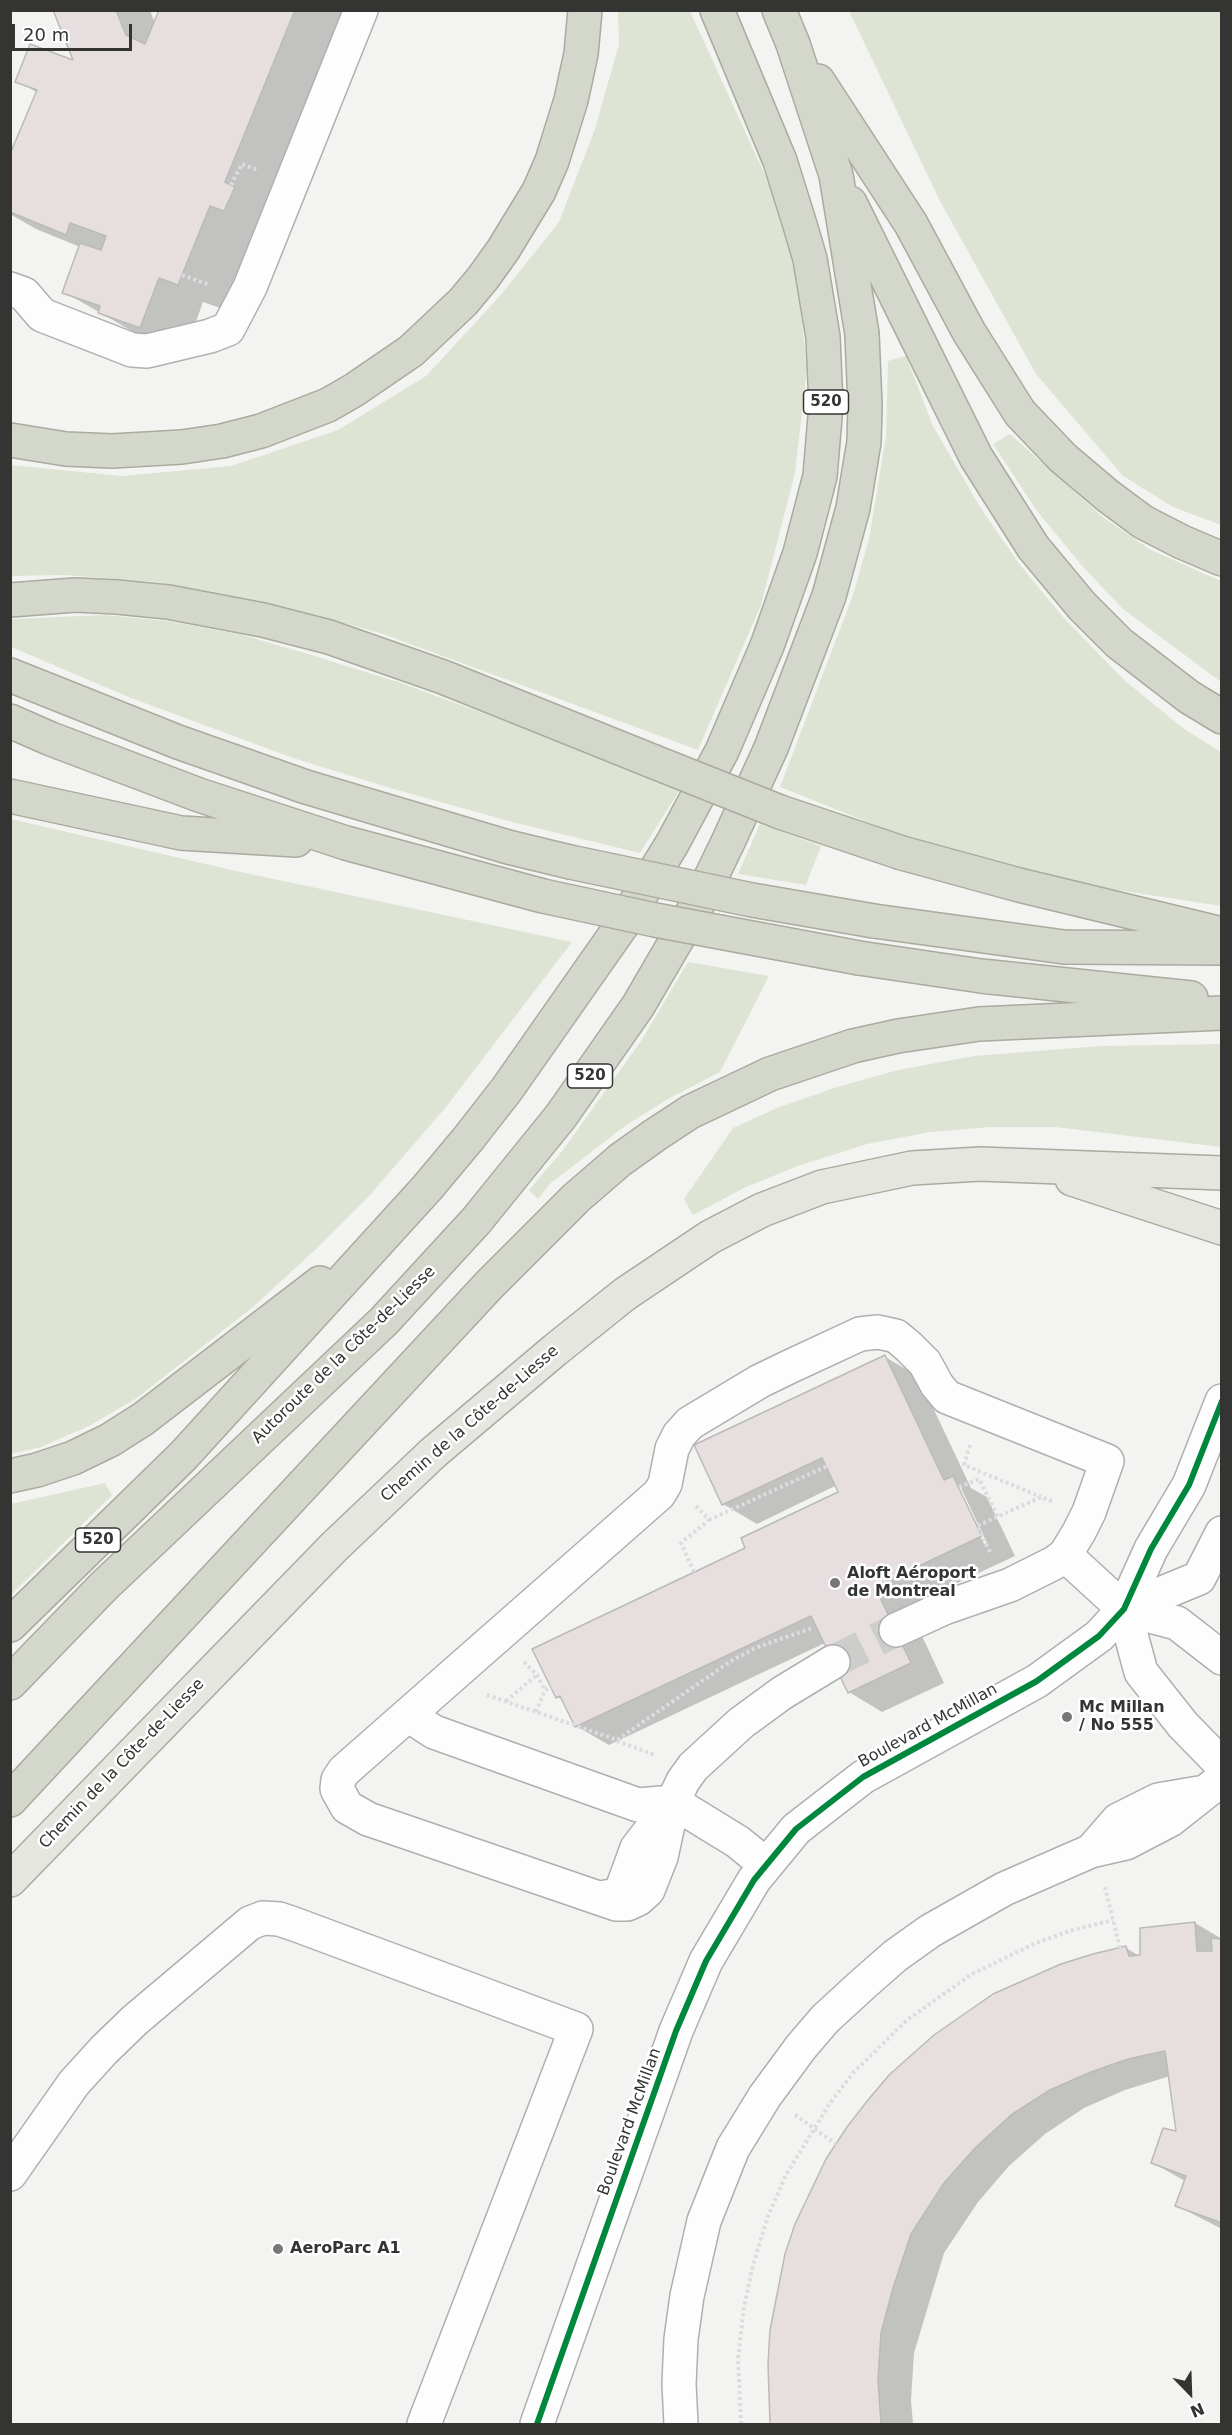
<!DOCTYPE html>
<meta charset="utf-8">
<style>
body{margin:0}
#map{position:relative;width:1232px;height:2435px;overflow:hidden;background:#f3f4f1;font-family:"DejaVu Sans",sans-serif}
canvas{display:block}
.frame{position:absolute;inset:0;border:12px solid #343533;pointer-events:none}
.north{position:absolute;left:1160px;top:2363px;width:60px;height:60px;-webkit-text-stroke:4px #fff;paint-order:stroke;rotate:157deg;font-size:16px;font-weight:700;line-height:24px;text-align:center;color:#343533}
.north::after{content:'';display:block;margin:auto;width:21px;height:27px;background:#343533;clip-path:polygon(50% 0,100% 100%,50% 72%,0 100%)}
.scale{position:absolute;left:12px;top:24px;width:120px;height:27px;box-sizing:border-box;border:3px solid #343533;border-top:0;padding-left:8px;font-size:18px;line-height:21px;white-space:nowrap;color:#343533;-webkit-text-stroke:4px #fff;paint-order:stroke}
</style>
<div id="map">
<canvas width="1232" height="2435"></canvas>
<div class="frame"></div>
<div class="north">N</div>
<div class="scale">20 m</div>
</div>
<script>
const ctx = document.querySelector('canvas').getContext('2d');
ctx.lineJoin = 'round';
function fill(path, color) {
  ctx.fillStyle = color;
  ctx.fill(path, 'evenodd');
}
function poly(rows) {
  const path = new Path2D();
  for (const r of rows) {
    path.moveTo(r[0], r[1]);
    for (let i = 2; i < r.length; i += 2) path.lineTo(r[i], r[i + 1]);
  }
  return path;
}
function stroke(path, color, width, dash) {
  ctx.strokeStyle = color;
  ctx.lineWidth = width;
  ctx.lineCap = dash ? 'butt' : 'round';
  ctx.setLineDash(dash || []);
  ctx.stroke(path);
}
function label(font, color, halo, rows, align = 'center') {
  ctx.font = font + ' "DejaVu Sans",sans-serif';
  ctx.lineWidth = 5;
  ctx.setLineDash([]);
  ctx.textBaseline = 'middle';
  ctx.strokeStyle = halo;
  ctx.fillStyle = color;
  for (const [text, x, y, turn = 0] of rows) {
    ctx.save();
    ctx.translate(x, y);
    ctx.rotate((+turn || 0) * Math.PI / 180);
    ctx.textAlign = isNaN(turn) ? turn : align;
    if (halo) ctx.strokeText(text, 0, 0);
    ctx.fillText(text, 0, 0);
    ctx.restore();
  }
}
fill(poly([
 [618,11,690,11,780,208,798,285,807,368,795,473,761,605,698,750,380,633,277,605,157,582,64,575,11,576,11,465,122,476,231,466,338,430,426,376,499,297,559,222,595,129,619,44],
 [849,11,1221,11,1221,525,1173,507,1123,476,1036,374,940,201],
 [906,356,933,426,980,507,1020,565,1063,617,1123,679,1184,729,1221,752,1221,906,1059,881,905,837,780,787,853,595,869,539,886,436,888,361],
 [1010,434,1104,518,1151,550,1221,581,1221,682,1123,609,1084,568,1037,511,993,444],
 [105,615,168,621,243,635,308,654,401,683,496,718,679,791,640,853,516,823,397,790,293,758,131,698,11,647,11,619],
 [11,819,236,871,572,942,446,1107,370,1195,315,1250,253,1307,137,1398,89,1426,41,1447,11,1454],
 [760,824,821,846,806,885,738,874],
 [688,962,769,976,720,1072,668,1099,625,1126,551,1183,538,1199,529,1190,563,1150,641,1041],
 [1221,1044,1221,1147,1055,1127,991,1127,930,1132,867,1144,798,1166,746,1187,693,1215,684,1199,733,1128,777,1108,837,1087,898,1070,974,1056,1100,1046],
 [105,1483,112,1495,11,1595,11,1504]
]), '#dee4d3');
fill(poly([
 [54,10,150,10,155,24,161,10,350,10,269,236,254,230,223,309,203,302,185,352,144,338,64,292,80,247,36,229,10,214,10,158,38,93,17,81,76,63],
 [885,1357,918,1376,971,1488,987,1497,1015,1556,908,1606,944,1683,882,1712,849,1692,825,1643,609,1745,576,1726,564,1700,557,1697,747,1549,840,1492,837,1485,757,1524,723,1504],
 [957,1488,961,1488,987,1543,984,1544],
 [1195,1923,1222,1939,1222,2229,1177,2206,1185,2181,1153,2163,1177,2133,1170,2076,1125,2090,1084,2108,1045,2134,1009,2166,978,2202,944,2253,914,2353,911,2400,913,2424,772,2424,769,2364,1126,1948,1141,1957]
]), '#0003');
const building = poly([
 [53,10,116,10,126,35,145,44,159,10,295,10,225,182,235,187,224,211,210,206,178,285,159,278,140,328,98,313,100,306,62,293,80,243,101,250,106,236,70,223,66,235,10,212,10,154,37,90,15,82,30,44,73,60,53,10],
 [885,1355,944,1480,953,1476,982,1536,875,1587,911,1663,848,1693,811,1616,575,1727,560,1696,556,1698,532,1649,745,1548,741,1538,838,1492,822,1458,722,1505,694,1445,885,1355],
 [1195,1922,1197,1951,1212,1951,1211,1938,1222,1939,1222,2223,1175,2206,1186,2176,1151,2163,1163,2128,1176,2131,1165,2051,1128,2059,1091,2072,1050,2090,1011,2115,976,2147,944,2183,911,2234,893,2288,881,2333,878,2380,881,2424,770,2424,768,2364,770,2330,785,2254,795,2224,826,2159,847,2127,868,2100,889,2075,934,2035,993,1994,1061,1964,1093,1954,1126,1946,1129,1956,1140,1955,1140,1928,1195,1922]
]);
fill(building, '#e7dee0');
stroke(building, '#babab8', 1.5);
stroke(poly([
 [833,1662,896,1630]
]), '#cdcecb', 33, [33, 16]);
const minor = poly([
 [10,289,24,294,42,315,132,350,147,351,210,336,228,329,250,287,361,10],
 [1065,1555,1124,1609,1177,1623,1222,1658],
 [1124,1609,1141,1672,1183,1725,1222,1765],
 [1124,1609,1199,1578,1222,1533],
 [833,1662,782,1693,741,1723,693,1767,683,1781,673,1802,661,1857,648,1890,638,1899,627,1904,616,1904,368,1819,347,1807,337,1789,338,1780,344,1771,659,1494,665,1484,672,1449,679,1435,690,1423,760,1381,791,1366,860,1334,878,1332,896,1336,909,1347,925,1363,937,1385,947,1397,1107,1461,1089,1512,1079,1532,1065,1555,1054,1563,1010,1585,944,1608,896,1630],
 [408,1715,434,1732,638,1805,673,1802,738,1842,765,1864],
 [1091,1851,1118,1820,1158,1800,1199,1793],
 [601,1898,617,1895,622,1889,637,1848,666,1811],
 [10,2174,74,2083,104,2050,135,2020,250,1923,263,1918,279,1919,294,1924,576,2029,424,2424],
 [537,2424,676,2031,706,1961,754,1880,796,1829,863,1777,1037,1681,1099,1636,1124,1609,1151,1549,1189,1485,1222,1401],
 [681,2424,679,2384,681,2339,687,2296,704,2221,733,2148,765,2096,801,2047,825,2019,862,1985,895,1956,930,1931,1004,1889,1091,1851,1126,1843,1170,1820,1222,1779]
]);
const major = poly([
 [1072,1179,1222,1228],
 [10,1880,335,1546,433,1453,555,1350,625,1294,710,1237,762,1210,822,1187,912,1168,980,1164,1222,1173]
]);
const highway = poly([
 [818,81,911,224,969,332,1020,413,1063,458,1108,496,1143,522,1182,542,1222,559],
 [850,203,976,457,1033,547,1082,606,1119,643,1189,697,1222,717],
 [10,440,66,449,112,451,182,447,222,441,261,431,328,405,354,390,411,351,463,302,483,278,503,250,539,191,552,161,571,100,581,54,585,10],
 [10,600,75,595,117,597,168,602,263,620,329,637,443,677,652,761],
 [10,675,178,742,306,787,508,847,570,862],
 [10,721,51,739,199,795,346,843],
 [10,796,181,833,296,840],
 [902,853,1019,885,1222,934],
 [874,921,1064,947,1222,948],
 [859,958,981,976,1191,998],
 [10,1476,37,1470,73,1458,110,1440,143,1419,320,1283],
 [10,1625,184,1455,427,1188,468,1139,507,1089,622,925,672,844,722,751,767,646,800,553,820,476,826,405,823,337,810,259,800,225,780,161,717,10],
 [10,1683,104,1586,384,1321,476,1221,561,1116,638,1006,701,898,728,842,771,748,829,596,853,508,864,442,865,406,862,334,836,175,793,44,779,10],
 [10,1800,490,1284,576,1198,620,1160,655,1135,690,1112,770,1074,853,1046,898,1036,979,1024,1222,1013]
]);
stroke(minor, '#afb0ae', 36);
stroke(major, '#a8ab9e', 36);
stroke(highway, '#a8ab9e', 36);
stroke(poly([
 [231,185,242,164,258,170],
 [182,275,210,285],
 [970,1445,964,1465,1041,1497],
 [959,1487,979,1479,998,1517],
 [709,1520,827,1466],
 [990,1552,977,1526,1041,1497,1054,1502],
 [694,1572,681,1543,709,1520,694,1504],
 [524,1662,537,1675,545,1690],
 [487,1695,617,1740,731,1661,755,1648,812,1628],
 [506,1701,537,1675],
 [536,1712,545,1690,551,1687],
 [617,1741,655,1755],
 [1105,1887,1120,1948],
 [795,2115,836,2144],
 [741,2424,738,2359,744,2307,753,2265,768,2216,786,2175,830,2103,854,2072,907,2020,972,1974,1036,1943,1073,1930,1113,1920]
]), '#dbdcdb', 4, [3, 3]);
stroke(minor, '#fdfdfd', 33);
stroke(major, '#e5e6e0', 33);
stroke(highway, '#d4d7cc', 33);
const highwayBridge = poly([
 [652,761,780,812,902,853],
 [346,843,543,896,655,920,859,958],
 [570,862,752,900,874,921]
]);
stroke(highwayBridge, '#a8ab9e', 36, []);
stroke(highwayBridge, '#d4d7cc', 33);
stroke(poly([
 [537,2424,676,2031,706,1961,754,1880,796,1829,863,1777,1037,1681,1099,1636,1124,1609,1151,1549,1189,1485,1222,1401]
]), '#00873e', 6);
for (const [x, y, r, color] of [
 [835,1583,6,"#777876"],
 [1067,1717,6,"#777876"],
 [278,2249,6,"#777876"]
]) {
  const dot = new Path2D();
  dot.arc(x, y, r, 0, 2 * Math.PI);
  ctx.fillStyle = color;
  ctx.fill(dot);
  stroke(dot, '#fff', 2);
}
for (const [x, y, w] of [
 [826,402,45],
 [590,1076,45],
 [98,1540,45]
]) {
  const box = new Path2D();
  box.roundRect(x - w / 2, y - 12, w, 24, 4.5);
  ctx.fillStyle = '#fff';
  ctx.fill(box);
  stroke(box, '#343533', 1.5);
}
label('bold 15px', '#343533', null, [
 ["520",826,402],
 ["520",590,1076],
 ["520",98,1540]
]);
label('16px', '#343533', '#fff', [
 ["Autoroute de la Côte-de-Liesse",344,1355,-44],
 ["Chemin de la Côte-de-Liesse",470,1424,-41],
 ["Boulevard McMillan",928,1726,-29],
 ["Chemin de la Côte-de-Liesse",122,1764,-46],
 ["Boulevard McMillan",630,2122,-70]
]);
label('bold 16px', '#343533', '#fff', [
 ["Aloft Aéroport",847,1574],
 ["de Montreal",847,1592],
 ["Mc Millan",1079,1708],
 ["/ No 555",1079,1726],
 ["AeroParc A1",290,2249]
], 'left');
</script>
